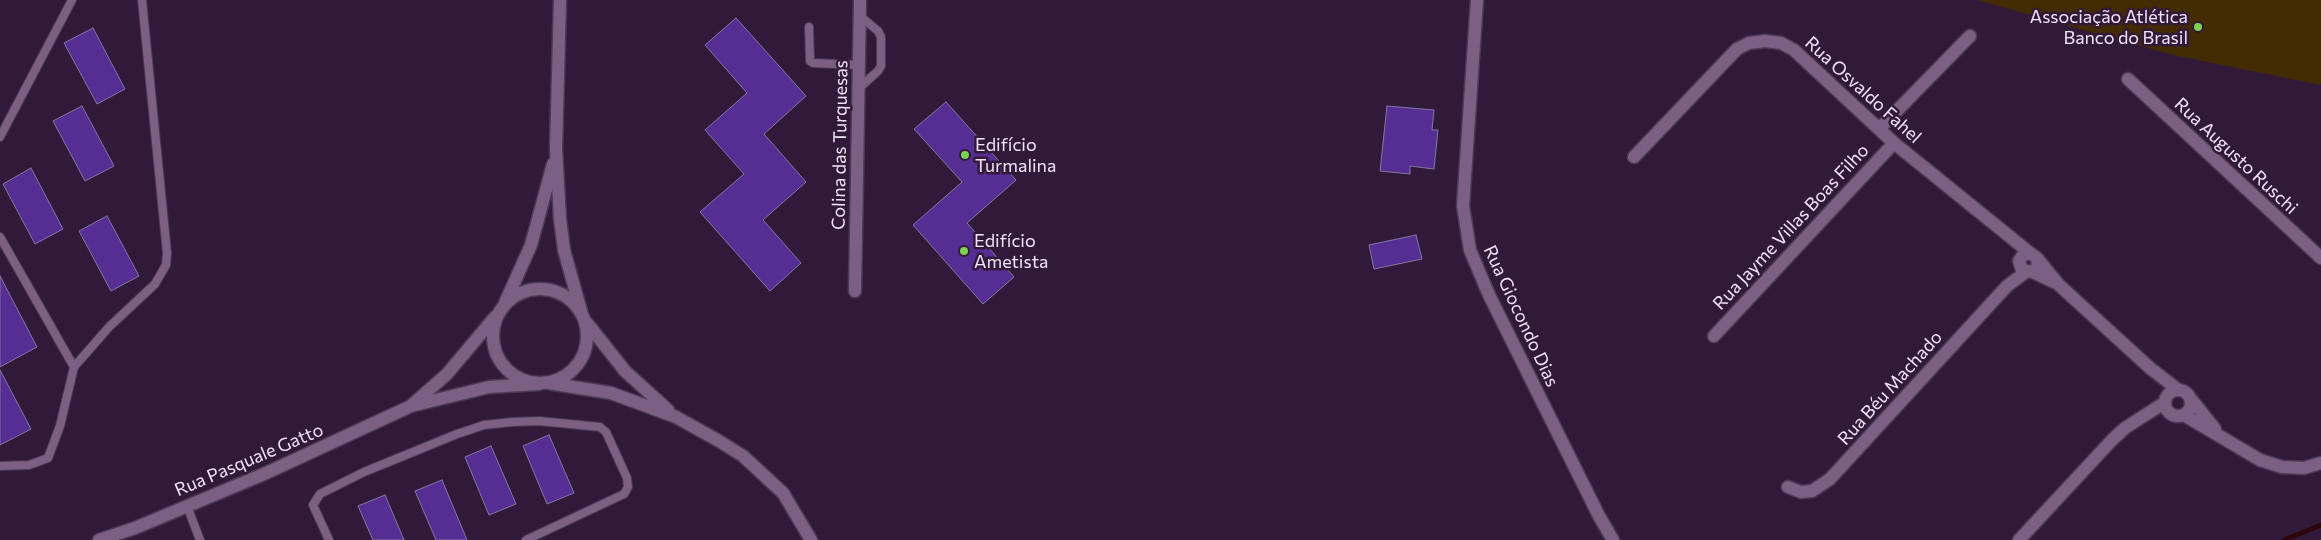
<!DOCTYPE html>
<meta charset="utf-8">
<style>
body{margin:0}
canvas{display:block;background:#311a39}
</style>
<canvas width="2321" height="540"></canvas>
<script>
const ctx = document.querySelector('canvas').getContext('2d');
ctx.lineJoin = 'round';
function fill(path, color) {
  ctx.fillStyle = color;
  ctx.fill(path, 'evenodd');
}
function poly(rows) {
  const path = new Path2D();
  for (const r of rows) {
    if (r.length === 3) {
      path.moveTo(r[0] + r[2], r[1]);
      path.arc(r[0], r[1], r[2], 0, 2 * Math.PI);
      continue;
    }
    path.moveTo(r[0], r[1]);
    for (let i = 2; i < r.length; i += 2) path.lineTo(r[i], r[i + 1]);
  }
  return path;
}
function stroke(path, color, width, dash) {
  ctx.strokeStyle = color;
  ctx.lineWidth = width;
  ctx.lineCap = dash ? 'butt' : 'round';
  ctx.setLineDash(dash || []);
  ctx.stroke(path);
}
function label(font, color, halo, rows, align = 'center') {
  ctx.font = font + ' Commissioner,sans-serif';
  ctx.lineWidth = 5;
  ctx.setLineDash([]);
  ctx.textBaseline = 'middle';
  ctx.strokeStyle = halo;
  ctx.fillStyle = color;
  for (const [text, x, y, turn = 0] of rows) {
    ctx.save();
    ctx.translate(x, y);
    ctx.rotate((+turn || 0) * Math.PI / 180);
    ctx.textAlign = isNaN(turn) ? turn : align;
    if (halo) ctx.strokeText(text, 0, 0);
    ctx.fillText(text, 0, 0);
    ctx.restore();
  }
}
fill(poly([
 [1977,0,2321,0,2321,85,2173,55]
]), '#422b01');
stroke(poly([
 [2284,540,2321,525]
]), '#2c060b', 5);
const building = poly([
 [736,18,806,96,764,134,806,182,763,220,801,263,770,291,700,212,744,174,705,130,747,93,705,45,736,18],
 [93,28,125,89,97,104,64,43,93,28],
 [946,102,1016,180,967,223,1014,277,983,304,913,225,962,182,914,129,946,102],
 [82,106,114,166,85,181,53,121,82,106],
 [1387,106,1434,110,1432,130,1438,130,1434,169,1410,166,1410,174,1380,171,1387,106],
 [31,168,63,229,35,244,3,184,31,168],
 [107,216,139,276,111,291,79,231,107,216],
 [1416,235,1422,259,1374,269,1369,245,1416,235],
 [0,276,37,347,0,367,0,276],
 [0,370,31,429,0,445,0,370],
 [549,435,574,493,547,504,523,446,549,435],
 [491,446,516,504,489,515,465,457,491,446],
 [442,480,467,540,436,540,415,491,442,480],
 [385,495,404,540,373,540,358,506,385,495]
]);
fill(building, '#562d93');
stroke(building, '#8277a1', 1);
const lane = poly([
 [809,27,810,61,813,63,859,65],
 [858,89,878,71,881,66,881,37,878,31,860,16],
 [0,137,72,0],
 [0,237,74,367],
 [0,466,29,465,48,458,60,426,74,367,109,327,155,284,166,265,167,253,142,0],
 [187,506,200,540],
 [329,540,313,505,320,494,364,472,457,434,484,425,512,422,539,421,600,427,606,432,627,478,628,487,624,494,526,540]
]);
const street = poly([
 [1477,0,1463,206,1470,250,1489,295,1599,516,1613,540],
 [2128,79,2321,258],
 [1879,129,1970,36],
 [1634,157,1737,49,1749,43,1765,41,1781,43,1794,50,1894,143,2030,253],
 [2037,258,2059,285,2150,368,2177,389],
 [2033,272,2038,266,2037,258,2030,253,2023,255,2019,261,2022,270,2033,272,2054,282],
 [855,291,860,0],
 [1714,336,1894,143],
 [2178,403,13],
 [2191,399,2215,429],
 [2184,415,2260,460,2282,467,2304,468,2321,463],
 [1788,487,1801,492,1812,491,1830,479,2007,286,2026,272],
 [2019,540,2112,440,2125,428,2164,403]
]);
const secondary = poly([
 [560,0,556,149,560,219,564,250,581,311],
 [540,336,47],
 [505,303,531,245,553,164],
 [587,323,625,371,668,410],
 [548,383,611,393,676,417,719,441,743,456,783,493,811,540],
 [413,404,447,374,495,317],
 [99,540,135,528,264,474,411,406,489,387,539,384]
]);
stroke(lane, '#4c3953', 10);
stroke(street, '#4c3953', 15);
stroke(secondary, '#4c3953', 15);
stroke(lane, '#7b6084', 8);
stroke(street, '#7b6084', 12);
stroke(secondary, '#7b6084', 12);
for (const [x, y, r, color] of [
 [2198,27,5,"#7cd155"],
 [965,155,5,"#7cd155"],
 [964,251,5,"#7cd155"]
]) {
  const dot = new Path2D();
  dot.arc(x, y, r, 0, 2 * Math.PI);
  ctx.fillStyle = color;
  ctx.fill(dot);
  stroke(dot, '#311a39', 2);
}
label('18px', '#f2e3f8', '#311a39', [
 ["Associação Atlética",2188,17,"right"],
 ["Banco do Brasil",2188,38,"right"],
 ["Edifício",975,145],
 ["Turmalina",975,166],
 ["Edifício",974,241],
 ["Ametista",974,262]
], 'left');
label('18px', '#f2e3f8', '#311a39', [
 ["Rua Osvaldo Fahel",1863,90,42],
 ["Colina das Turquesas",840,145,-89],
 ["Rua Augusto Ruschi",2236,156,43],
 ["Rua Jayme Villas Boas Filho",1791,227,-47],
 ["Rua Giocondo Dias",1521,316,65],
 ["Rua Béu Machado",1890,388,-48],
 ["Rua Pasquale Gatto",249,460,-23]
]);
</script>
